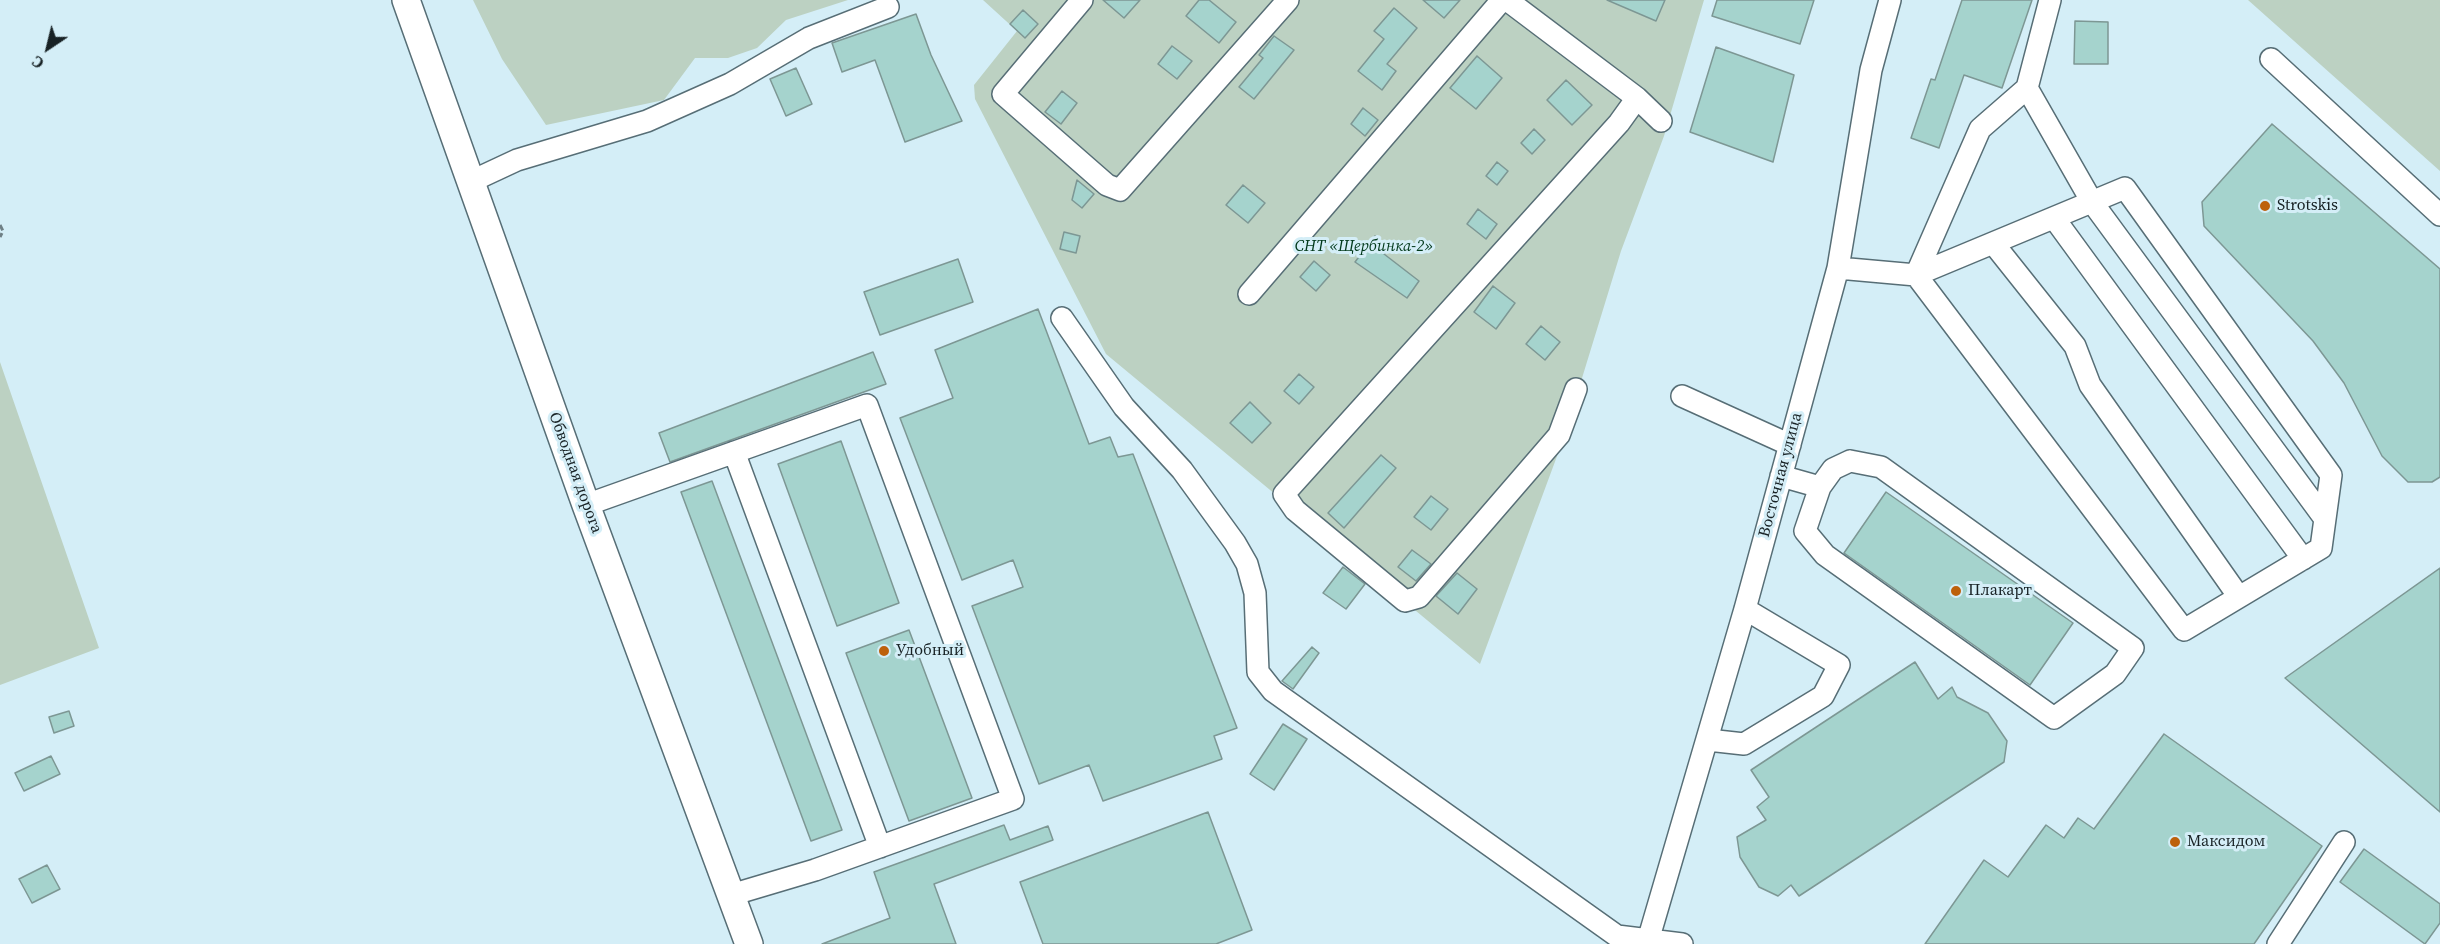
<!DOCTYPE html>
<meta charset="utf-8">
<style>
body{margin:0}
#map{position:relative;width:2440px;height:944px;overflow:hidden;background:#d4eef7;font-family:"Source Serif 4",serif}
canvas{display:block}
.north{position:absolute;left:18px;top:18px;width:60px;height:60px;-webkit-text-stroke:4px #d4eef7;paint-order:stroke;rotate:215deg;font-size:16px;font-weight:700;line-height:24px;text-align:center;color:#182225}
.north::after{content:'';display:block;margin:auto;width:21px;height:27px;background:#182225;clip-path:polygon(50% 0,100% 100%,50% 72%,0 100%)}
</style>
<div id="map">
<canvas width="2440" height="944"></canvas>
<div class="north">С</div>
</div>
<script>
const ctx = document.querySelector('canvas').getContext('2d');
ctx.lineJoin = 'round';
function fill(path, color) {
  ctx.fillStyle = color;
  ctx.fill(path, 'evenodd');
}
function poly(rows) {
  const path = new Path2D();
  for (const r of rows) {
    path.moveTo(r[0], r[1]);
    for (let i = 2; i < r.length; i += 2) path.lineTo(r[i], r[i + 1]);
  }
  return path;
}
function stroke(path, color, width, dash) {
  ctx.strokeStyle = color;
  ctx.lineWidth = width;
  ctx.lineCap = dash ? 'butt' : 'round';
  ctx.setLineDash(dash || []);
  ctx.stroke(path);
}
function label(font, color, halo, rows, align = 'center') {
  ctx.font = font + ' "Source Serif 4",serif';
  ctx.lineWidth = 6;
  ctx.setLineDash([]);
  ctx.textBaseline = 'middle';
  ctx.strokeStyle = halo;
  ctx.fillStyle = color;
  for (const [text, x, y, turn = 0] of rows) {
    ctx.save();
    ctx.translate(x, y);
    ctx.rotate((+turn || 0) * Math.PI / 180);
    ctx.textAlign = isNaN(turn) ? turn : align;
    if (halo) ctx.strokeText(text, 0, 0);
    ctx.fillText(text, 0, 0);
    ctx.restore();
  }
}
fill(poly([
 [473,0,848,0,786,20,757,48,728,58,695,58,664,100,546,125,502,59],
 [983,0,1704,0,1664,136,1621,251,1563,440,1480,664,1106,354,975,99,974,85,1017,31],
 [2248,0,2440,0,2440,171],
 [0,362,99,648,0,685]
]), '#bcd1c2');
const building = poly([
 [1103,0,1140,0,1124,18,1103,0],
 [1199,0,1209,0,1236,22,1219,43,1186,16,1199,0],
 [1423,0,1460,0,1444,18,1423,0],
 [1607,0,1665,0,1656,21,1607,0],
 [1717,0,1814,0,1800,44,1712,16,1717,0],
 [1962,0,2032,0,2002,88,1964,75,1939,148,1911,138,1931,79,1935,80,1962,0],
 [1394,8,1417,28,1387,64,1396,71,1382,90,1358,71,1384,39,1374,31,1394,8],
 [1023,10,1038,24,1025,38,1010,24,1023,10],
 [916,14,931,55,962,121,905,142,875,60,842,72,832,43,916,14],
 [2075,21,2108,22,2108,64,2074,64,2075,21],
 [1274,36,1294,50,1254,99,1239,87,1263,58,1259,55,1274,36],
 [1172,46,1192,61,1177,79,1158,64,1172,46],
 [1716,47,1794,75,1773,162,1690,132,1716,47],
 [1477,56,1502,78,1476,109,1450,88,1477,56],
 [796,68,812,104,786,116,770,79,796,68],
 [1566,80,1592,105,1572,125,1547,100,1566,80],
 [1062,91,1077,103,1061,124,1045,112,1062,91],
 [1363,108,1378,120,1365,136,1351,124,1363,108],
 [2272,124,2440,269,2440,477,2432,482,2408,482,2382,456,2344,383,2313,341,2204,226,2202,202,2272,124],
 [1534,129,1545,140,1532,154,1521,143,1534,129],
 [1497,162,1508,171,1497,185,1486,176,1497,162],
 [1077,180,1094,194,1082,208,1072,200,1077,180],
 [1243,185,1265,203,1248,223,1226,205,1243,185],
 [1478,209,1497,224,1486,239,1467,224,1478,209],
 [1064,232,1080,236,1076,253,1060,249,1064,232],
 [1375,236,1389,247,1384,254,1419,281,1407,298,1355,262,1375,236],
 [958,259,973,302,880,335,864,292,958,259],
 [1314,261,1330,275,1316,291,1300,277,1314,261],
 [1493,286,1515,303,1496,329,1474,312,1493,286],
 [1038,309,1089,444,1110,437,1118,457,1133,454,1237,728,1214,736,1222,759,1103,801,1089,765,1039,784,972,606,1023,587,1013,560,962,580,900,418,953,398,935,350,1038,309],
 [1541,326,1560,342,1545,360,1526,344,1541,326],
 [873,352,886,384,670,462,659,433,873,352],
 [1299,374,1314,387,1299,404,1284,391,1299,374],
 [1250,402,1271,423,1252,443,1230,423,1250,402],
 [841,441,899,603,837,626,778,464,841,441],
 [1381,455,1396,468,1344,528,1328,513,1381,455],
 [712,481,842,830,811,841,681,492,712,481],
 [1886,492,2073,623,2030,685,1844,553,1886,492],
 [1431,496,1448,509,1431,530,1414,517,1431,496],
 [1412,550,1431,564,1416,581,1398,567,1412,550],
 [1343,567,1365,584,1346,609,1323,593,1343,567],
 [2440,568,2440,812,2285,678,2440,568],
 [1457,573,1477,589,1458,614,1436,596,1457,573],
 [909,630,972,798,909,821,846,653,909,630],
 [1312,647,1319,653,1293,689,1282,681,1312,647],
 [1915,662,1938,699,1952,687,1957,697,1988,713,2007,741,2004,762,1799,896,1791,885,1778,896,1759,887,1740,857,1737,837,1766,820,1757,807,1769,797,1751,770,1915,662],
 [69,711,74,726,54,733,49,717,69,711],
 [1283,724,1307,739,1274,790,1250,774,1283,724],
 [2164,734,2322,846,2254,944,1925,944,1984,860,2008,877,2046,825,2064,838,2078,818,2094,829,2164,734],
 [51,756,60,774,24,791,15,773,51,756],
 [1208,812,1252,930,1216,944,1043,944,1020,882,1208,812],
 [1004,825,1010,840,1048,826,1053,840,934,884,956,944,822,944,890,918,874,872,1004,825],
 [2364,849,2440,904,2440,923,2425,944,2340,882,2364,849],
 [47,865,60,889,32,903,19,879,47,865]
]);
fill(building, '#a5d3cd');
stroke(building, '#7d9794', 1.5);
const minor = poly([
 [1082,0,1003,94,1107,185,1120,190,1288,0],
 [1507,0,1637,98,1661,121],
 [2271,59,2440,215],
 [2027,88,2092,202,2325,519],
 [472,181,517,160,647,121,730,84,809,38,888,7],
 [2054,218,2303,559],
 [1993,243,2075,346,2090,385,2239,597],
 [1838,268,1916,275,2184,630,2321,548,2331,475,2125,188,1916,275],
 [1916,275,1980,129,2027,88,2050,0],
 [1249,294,1502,0],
 [1062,318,1124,407,1182,470,1235,543,1247,564,1255,593,1258,672,1273,691,1617,936,1682,944],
 [1576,389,1559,435,1419,597,1405,601,1295,510,1284,494,1619,123,1637,98],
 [1682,396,1790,445],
 [734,452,880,847],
 [1850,461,1881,467,2133,648,2115,674,2054,718,1825,555,1805,531,1820,487,1833,469,1850,461],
 [1781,476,1820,487],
 [586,505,867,405,1013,799,815,870,731,895],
 [1708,740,1744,744,1823,696,1839,665,1745,609],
 [1647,944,1745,609,1838,268,1871,70,1890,0],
 [2278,944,2344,842]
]);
const major = poly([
 [406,0,586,505,749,944]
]);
stroke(minor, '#576e76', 24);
stroke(major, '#576e76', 30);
stroke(poly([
 [0,225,3,231,0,237]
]), '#6f8086', 3, [6, 3]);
stroke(minor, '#fff', 21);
stroke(major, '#fff', 27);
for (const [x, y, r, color] of [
 [2265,206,6,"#bd610b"],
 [1956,591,6,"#bd610b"],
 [884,651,6,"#bd610b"],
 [2175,842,6,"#bd610b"]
]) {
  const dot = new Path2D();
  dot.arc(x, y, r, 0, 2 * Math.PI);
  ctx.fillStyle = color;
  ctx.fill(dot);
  stroke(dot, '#d4eef7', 2);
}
label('16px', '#182225', '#d4eef7', [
 ["Strotskis",2277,206],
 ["Плакарт",1968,591],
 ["Удобный",896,651],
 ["Максидом",2187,842]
], 'left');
label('italic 16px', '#003819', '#d4eef7', [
 ["СНТ «Щербинка-2»",1364,247]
]);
label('16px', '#182225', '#d4eef7', [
 ["Обводная дорога",575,473,70],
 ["Восточная улица",1781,475,-75]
]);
</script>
